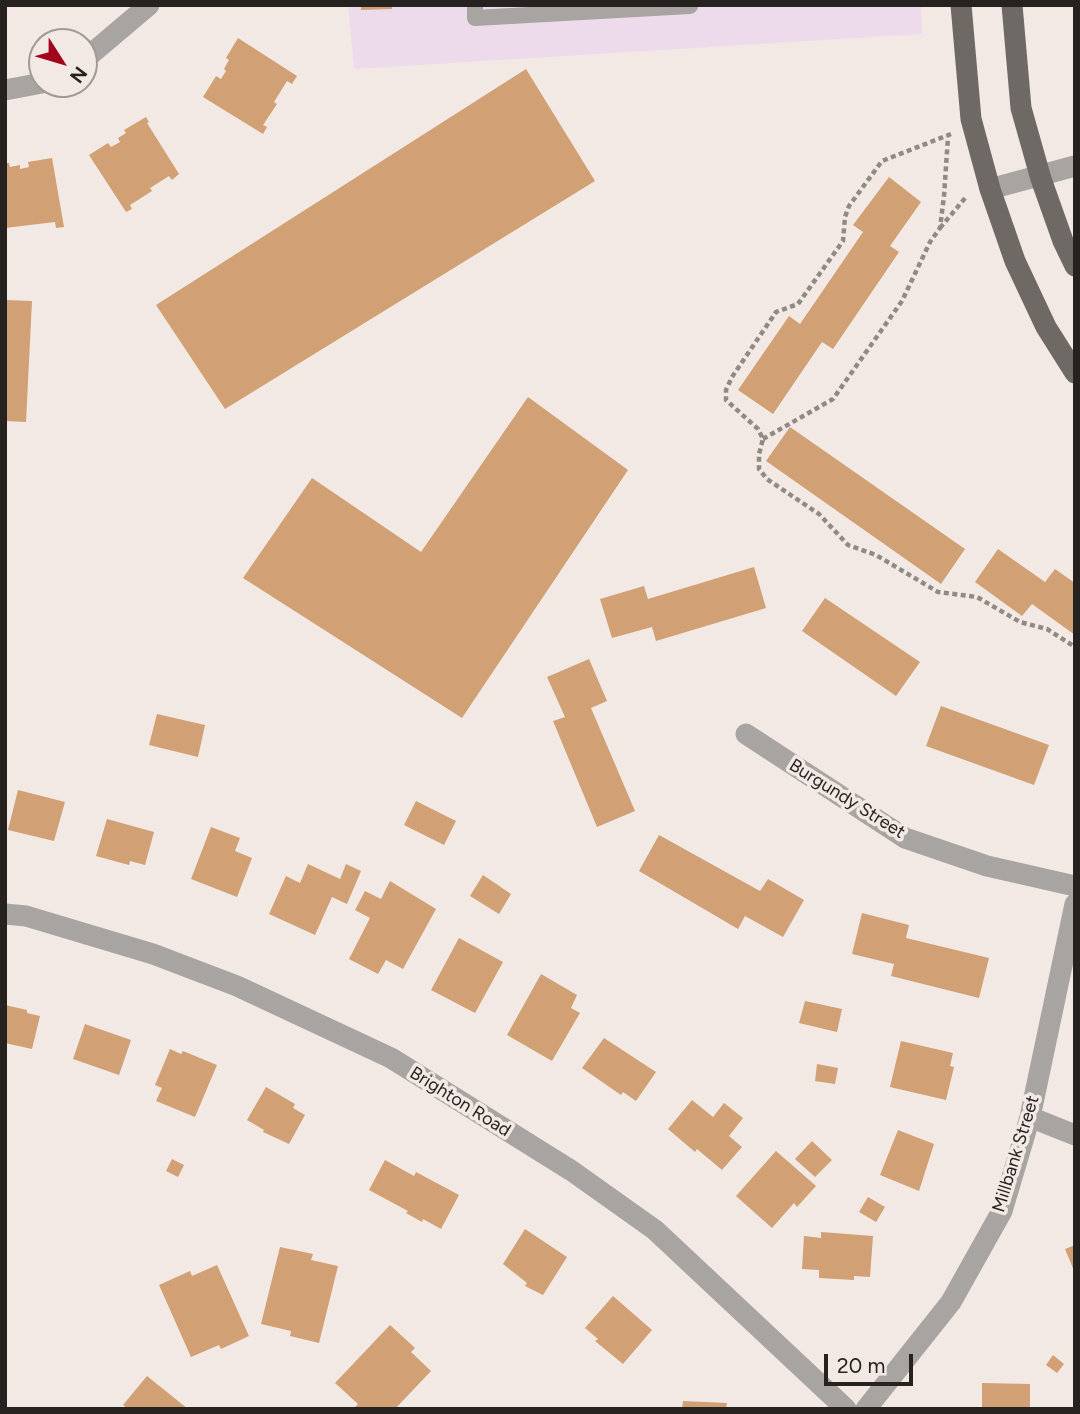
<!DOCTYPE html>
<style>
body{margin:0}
#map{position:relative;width:1080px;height:1414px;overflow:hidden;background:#f2e9e4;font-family:Figtree,sans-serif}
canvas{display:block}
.frame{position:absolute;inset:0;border:7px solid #252220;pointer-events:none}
.north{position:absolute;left:28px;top:28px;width:70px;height:70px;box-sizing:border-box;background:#f2e9e4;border:2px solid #a09996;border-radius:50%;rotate:127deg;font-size:19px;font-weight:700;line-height:28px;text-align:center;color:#252220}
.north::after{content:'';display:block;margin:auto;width:24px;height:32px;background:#a2041d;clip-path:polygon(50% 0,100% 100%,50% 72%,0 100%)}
.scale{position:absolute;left:824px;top:1354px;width:89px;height:32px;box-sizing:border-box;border:4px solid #252220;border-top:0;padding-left:9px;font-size:21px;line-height:24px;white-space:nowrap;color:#252220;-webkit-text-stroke:5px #f2e9e4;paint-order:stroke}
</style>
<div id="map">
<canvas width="1080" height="1414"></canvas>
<div class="frame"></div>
<div class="north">N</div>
<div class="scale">20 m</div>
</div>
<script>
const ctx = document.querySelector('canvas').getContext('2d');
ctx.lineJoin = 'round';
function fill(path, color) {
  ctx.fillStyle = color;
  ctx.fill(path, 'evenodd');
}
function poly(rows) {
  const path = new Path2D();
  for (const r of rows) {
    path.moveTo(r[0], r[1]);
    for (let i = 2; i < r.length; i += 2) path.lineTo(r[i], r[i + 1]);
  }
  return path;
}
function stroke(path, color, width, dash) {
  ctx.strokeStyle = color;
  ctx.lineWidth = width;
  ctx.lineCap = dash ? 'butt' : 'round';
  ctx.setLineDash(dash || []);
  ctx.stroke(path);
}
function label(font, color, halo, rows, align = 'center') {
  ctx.font = font + ' Figtree,sans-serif';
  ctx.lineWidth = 7;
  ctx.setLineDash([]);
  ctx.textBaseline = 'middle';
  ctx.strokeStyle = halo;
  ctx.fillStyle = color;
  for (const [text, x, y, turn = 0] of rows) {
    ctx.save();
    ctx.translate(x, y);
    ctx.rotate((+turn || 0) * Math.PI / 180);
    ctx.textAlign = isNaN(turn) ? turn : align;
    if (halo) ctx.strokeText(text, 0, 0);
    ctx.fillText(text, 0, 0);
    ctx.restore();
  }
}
fill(poly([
 [348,5,921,5,922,34,354,69]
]), '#eddbec');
fill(poly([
 [361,5,392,5,392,9,361,10],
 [238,38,297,76,292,84,287,81,274,102,277,104,263,125,267,127,263,134,203,97,216,76,221,79,226,71,224,69,229,60,226,58],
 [526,69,595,181,225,409,156,305],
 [146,117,149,122,147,123,179,174,172,180,169,176,150,188,152,191,130,205,132,209,126,212,89,155,108,143,111,147,120,142,118,138,126,133,124,130],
 [52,158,64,227,56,228,55,222,5,228,5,163,9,163,10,167,20,165,20,169,29,167,28,162],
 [889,177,921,202,890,246,899,252,833,349,822,342,773,414,738,390,789,316,800,324,863,232,853,225],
 [5,300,32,301,26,422,5,421],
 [528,397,628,470,462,718,243,578,312,478,421,552],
 [790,427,965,549,941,584,766,461],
 [998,549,1045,582,1055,569,1075,583,1075,635,1032,604,1022,616,975,582],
 [754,567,766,608,656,641,652,627,612,638,600,599,644,586,648,599],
 [825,598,920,662,896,696,802,631],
 [589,659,607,701,591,708,635,811,597,827,553,721,565,717,547,677],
 [941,706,1049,745,1034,785,926,746],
 [157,714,205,725,198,757,149,745],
 [18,790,65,802,54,841,8,830],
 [416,801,456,821,444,845,404,825],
 [107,819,154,832,145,865,130,861,129,865,96,856],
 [211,827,240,838,235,851,252,858,237,897,191,879],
 [659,835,760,891,768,879,804,900,783,937,745,916,738,929,639,871],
 [308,864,340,879,346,864,361,871,347,904,332,897,315,935,269,914,286,876,300,883],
 [483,875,511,894,499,914,470,896],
 [390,881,436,909,403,969,386,960,378,974,349,959,370,918,355,910,365,891,381,899],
 [862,913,909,925,906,938,989,958,979,998,891,976,894,964,852,954],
 [459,938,503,962,475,1013,431,990],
 [541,974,577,995,571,1008,580,1013,552,1061,507,1035],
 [805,1001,842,1009,837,1032,799,1023],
 [5,1005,27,1010,27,1013,40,1016,32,1049,5,1043],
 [85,1024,131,1040,119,1075,73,1059],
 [604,1038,656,1072,636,1101,623,1092,621,1095,582,1068],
 [901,1041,953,1053,950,1066,954,1067,946,1100,890,1087],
 [170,1049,181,1054,183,1051,217,1065,195,1117,156,1101,162,1088,155,1085],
 [817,1064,838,1068,835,1084,815,1081],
 [266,1087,295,1104,293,1108,305,1115,289,1144,263,1132,264,1130,247,1120],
 [692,1100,713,1117,724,1103,743,1118,729,1136,742,1147,722,1170,697,1149,695,1152,668,1129],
 [898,1130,934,1144,919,1191,880,1175],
 [812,1141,832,1160,815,1177,795,1159],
 [776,1151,816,1186,797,1207,794,1203,772,1228,736,1196],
 [172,1159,184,1165,178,1177,166,1171],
 [385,1160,414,1176,416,1172,459,1195,441,1229,423,1219,422,1222,406,1213,408,1211,369,1190],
 [868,1197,885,1207,876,1222,859,1212],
 [525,1229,567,1257,543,1295,525,1286,527,1283,503,1264],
 [821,1232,873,1236,870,1277,854,1276,854,1280,819,1278,819,1270,802,1269,804,1236,821,1238],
 [1075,1245,1075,1273,1065,1249],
 [280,1247,313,1254,311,1260,338,1266,319,1343,290,1336,291,1331,261,1324],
 [217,1265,249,1336,221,1349,219,1345,191,1357,159,1285,190,1271,192,1276],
 [613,1296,652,1330,623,1364,595,1341,598,1339,585,1328],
 [390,1325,415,1348,411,1352,431,1371,395,1409,356,1409,355,1407,358,1404,335,1383],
 [1053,1355,1064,1364,1057,1373,1046,1365],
 [147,1376,188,1409,128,1409,123,1405],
 [982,1383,1030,1384,1030,1409,982,1409],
 [683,1401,727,1403,726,1409,682,1409]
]), '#d1a074');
stroke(poly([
 [951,134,882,161,849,206,845,217,843,241,798,304,776,312,732,377,726,390,726,400,758,429,763,439,759,454,759,469,767,479,819,514,848,545,876,555,938,592,977,597,1020,622,1047,629,1075,647],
 [940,228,966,197],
 [763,439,833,399,902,301,930,242,940,228,944,196,948,137]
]), '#908a86', 4.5, [5, 3.5]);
stroke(poly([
 [475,5,475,18,690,6]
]), '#a8a4a2', 16);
stroke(poly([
 [84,60,149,5],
 [5,90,42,83],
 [990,189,1075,166],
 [746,734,905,838,987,866,1075,886],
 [5,914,26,916,153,954,237,986,391,1058,572,1171,655,1230,846,1409],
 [1030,1117,1075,1135],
 [866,1409,951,1302,1002,1211,1030,1117,1075,904]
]), '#a8a4a2', 21);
stroke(poly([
 [961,5,971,119,990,189,1015,261,1046,327,1075,373],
 [1012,5,1021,108,1041,179,1063,241,1075,266]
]), '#6f6965', 21);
label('18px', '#252220', '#f2e9e4', [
 ["Burgundy Street",847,799,32],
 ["Brighton Road",460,1102,32],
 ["Millbank Street",1016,1154,-73]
]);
</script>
